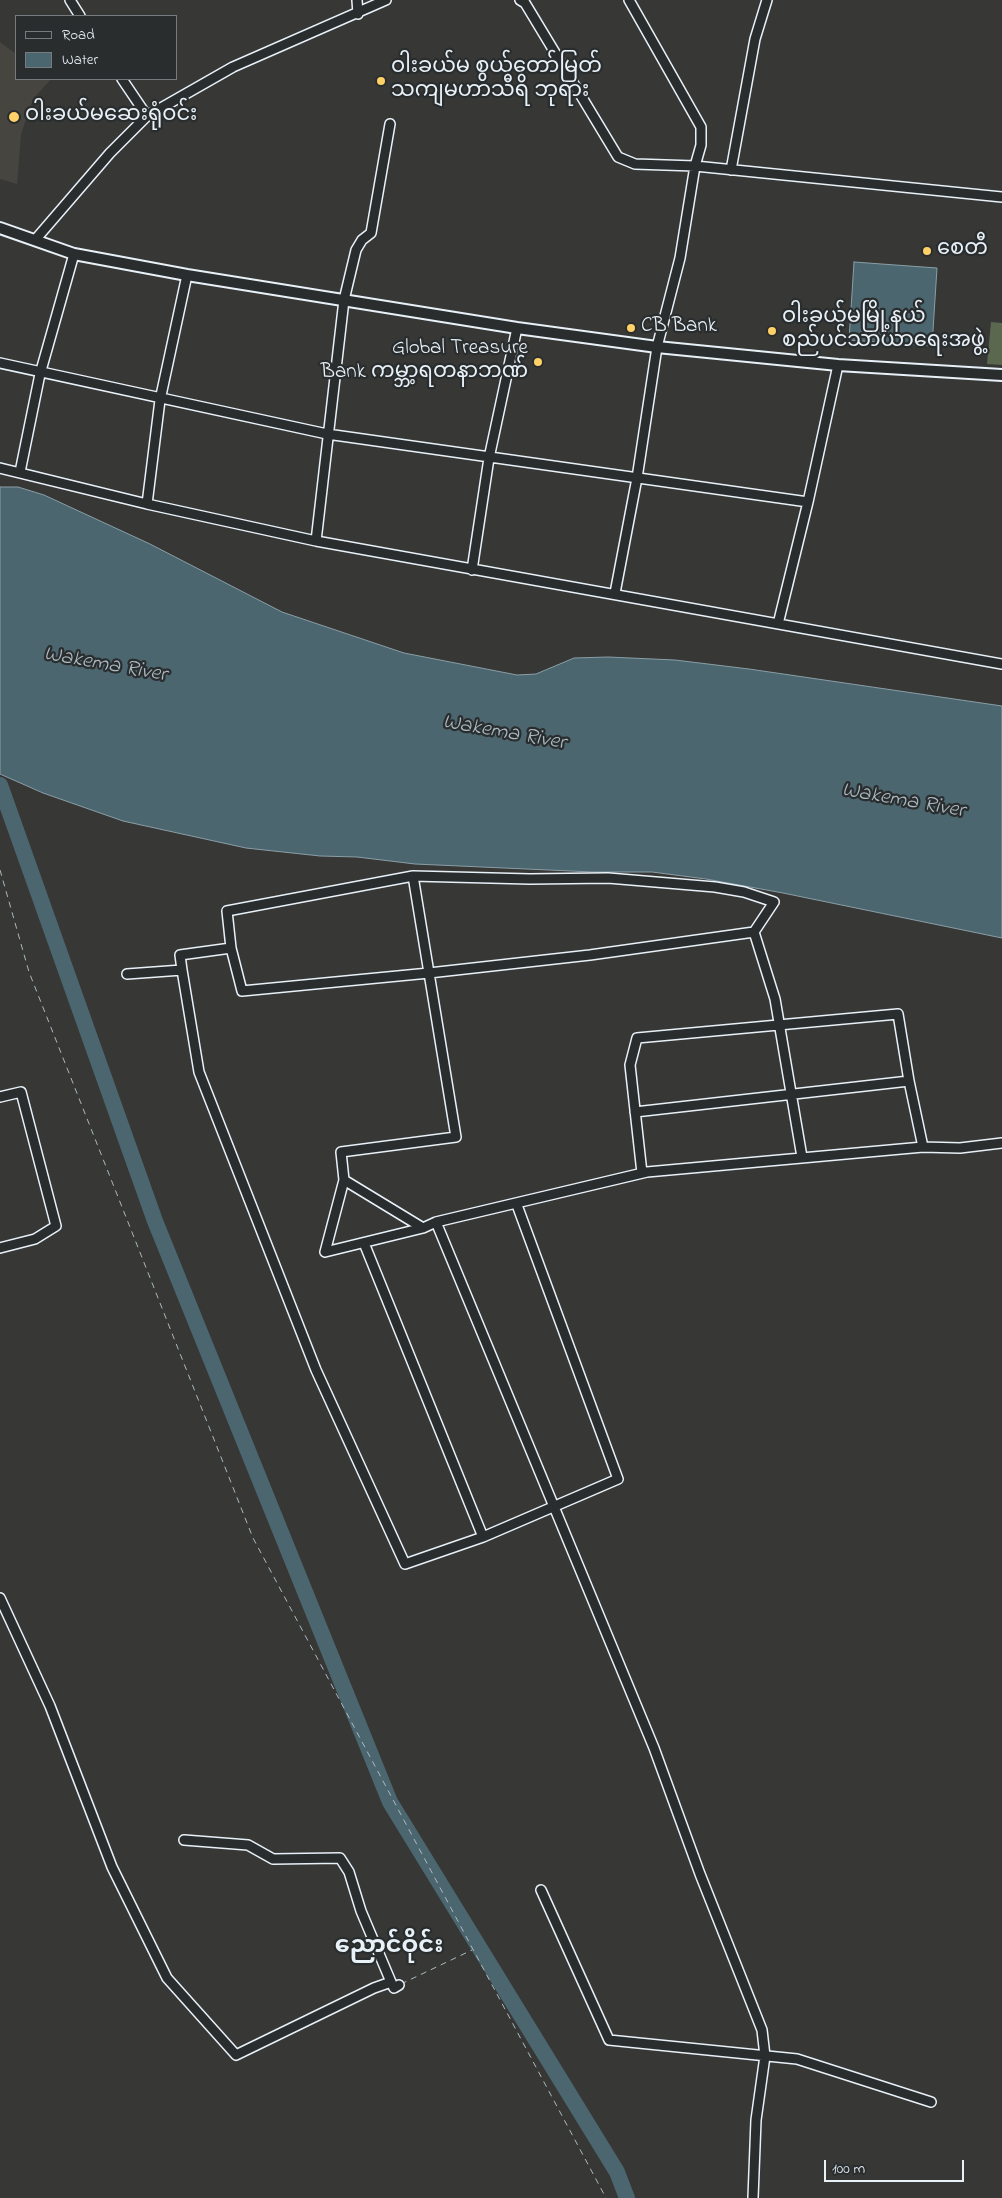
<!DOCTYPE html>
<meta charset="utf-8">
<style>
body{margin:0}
#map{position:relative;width:1002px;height:2198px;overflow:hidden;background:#373836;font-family:"Indie Flower",sans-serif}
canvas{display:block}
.legend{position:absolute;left:15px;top:15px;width:162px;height:65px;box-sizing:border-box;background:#2a2d2e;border:1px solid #767b7f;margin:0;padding:6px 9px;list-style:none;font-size:15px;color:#e8f1f8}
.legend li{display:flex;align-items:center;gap:10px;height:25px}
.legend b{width:25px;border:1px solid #767b7f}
.scale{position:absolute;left:824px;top:2160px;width:140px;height:22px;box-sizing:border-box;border:2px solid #e8f1f8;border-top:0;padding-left:6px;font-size:15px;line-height:18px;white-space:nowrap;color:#e8f1f8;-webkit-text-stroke:4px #2a2d2e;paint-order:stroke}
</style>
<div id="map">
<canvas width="1002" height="2198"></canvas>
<ul class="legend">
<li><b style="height:6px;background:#2a2d2e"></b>Road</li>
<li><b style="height:14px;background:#4c6670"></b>Water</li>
</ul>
<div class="scale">100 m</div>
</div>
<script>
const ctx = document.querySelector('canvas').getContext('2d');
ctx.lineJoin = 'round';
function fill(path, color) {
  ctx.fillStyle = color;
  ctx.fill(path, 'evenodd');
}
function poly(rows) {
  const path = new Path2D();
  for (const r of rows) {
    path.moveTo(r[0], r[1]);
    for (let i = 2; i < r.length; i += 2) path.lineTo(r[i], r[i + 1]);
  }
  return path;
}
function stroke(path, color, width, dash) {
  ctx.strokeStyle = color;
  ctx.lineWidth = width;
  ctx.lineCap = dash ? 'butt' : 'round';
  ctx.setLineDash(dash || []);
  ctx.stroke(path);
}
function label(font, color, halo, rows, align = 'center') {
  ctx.font = font + ' "Indie Flower","Noto Sans Myanmar",sans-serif';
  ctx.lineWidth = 4.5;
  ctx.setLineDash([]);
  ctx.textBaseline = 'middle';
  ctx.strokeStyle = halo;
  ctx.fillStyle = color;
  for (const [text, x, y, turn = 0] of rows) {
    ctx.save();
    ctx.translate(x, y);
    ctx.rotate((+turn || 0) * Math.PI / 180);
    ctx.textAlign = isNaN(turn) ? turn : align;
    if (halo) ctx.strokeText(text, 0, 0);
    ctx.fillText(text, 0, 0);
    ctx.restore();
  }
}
fill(poly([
 [0,42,16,54,16,79,51,79,33,99,21,134,17,184,0,179]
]), '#47453f');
fill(poly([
 [991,322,1002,323,1002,365,987,364]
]), '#5b674f');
const water = poly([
 [854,262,937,268,932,346,849,340,854,262],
 [0,487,18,487,44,495,150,544,282,612,404,653,517,675,536,674,574,658,608,657,675,660,749,669,1002,706,1002,938,783,893,706,879,652,872,593,872,415,864,357,857,320,856,246,848,123,821,43,793,0,774,0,487]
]);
fill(water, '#4c6670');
stroke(water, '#8a9ea6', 1);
stroke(poly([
 [0,785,155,1221,390,1802,617,2172,627,2198]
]), '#4c6670', 16);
stroke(poly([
 [0,870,29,972,253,1538,606,2198],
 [401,1984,472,1950]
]), '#aab9c2', 1, [6, 5]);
const minor = poly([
 [70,0,80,16],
 [357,0,358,14],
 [520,0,525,3,618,157,635,164,695,166,680,258,657,347,637,478,615,593],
 [629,0,701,127,701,145,695,166,1002,197],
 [122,79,147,116],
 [731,170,755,39,767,0],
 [35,240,110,153,147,116,233,67,386,0],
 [0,363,327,434,808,502],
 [0,468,147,504,316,541,1002,664],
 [20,472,40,374,74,254],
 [147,504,160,400,187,275],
 [316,541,344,300,356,250,362,240,371,233,390,124],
 [472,570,489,458,517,328],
 [778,624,808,502,838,365],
 [413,876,429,973,242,991,231,948,227,911,413,876,530,879,608,878,715,887,744,892,774,902,754,932,775,999,802,1157],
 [182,970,180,955,231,948],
 [127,974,182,970,199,1072,316,1370,405,1564,483,1537,618,1479,517,1205],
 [0,1097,21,1092,56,1226,35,1239,0,1248],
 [635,1112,909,1081],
 [642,1173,630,1065,637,1038,898,1014,909,1081,923,1147],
 [344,1180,325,1252,423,1228,436,1222,647,1172,923,1147,960,1148,1002,1143],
 [436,1222,654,1748,700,1874,762,2030,765,2056,756,2120,753,2198],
 [423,1228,344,1180,341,1152,456,1137,429,973,590,955,754,932],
 [364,1243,483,1537],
 [0,1598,50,1706,112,1867,167,1978,236,2055,374,1988,391,1982,394,1988,399,1985],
 [184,1840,248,1845,273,1859,340,1858,349,1872,361,1911,391,1982],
 [541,1890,609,2040,797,2059,931,2102]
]);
const tertiary = poly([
 [0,228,74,254,187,275,517,328,657,347,838,365,1002,375]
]);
stroke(minor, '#e8f1f8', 12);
stroke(tertiary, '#e8f1f8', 14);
stroke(minor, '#2a2d2e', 9);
stroke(tertiary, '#2a2d2e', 10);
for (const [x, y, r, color] of [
 [381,81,5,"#ffd166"],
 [14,117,6,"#ffd166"],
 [927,251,5,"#ffd166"],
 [631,328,5,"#ffd166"],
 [772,331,5,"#ffd166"],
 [538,362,5,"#ffd166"]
]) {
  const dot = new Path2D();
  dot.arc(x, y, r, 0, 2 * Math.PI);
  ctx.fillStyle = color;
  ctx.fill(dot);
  stroke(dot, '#2a2d2e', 2);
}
label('21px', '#e8f1f8', '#2a2d2e', [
 ["ဝါးခယ်မ စွယ်တော်မြတ်",391,69],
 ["သကျမဟာသီရိ ဘုရား",391,93],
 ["ဝါးခယ်မဆေးရုံဝင်း",25,117],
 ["စေတီ",937,251],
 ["ဝါးခယ်မမြို့နယ်",782,319],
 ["စည်ပင်သာယာရေးအဖွဲ့",782,343],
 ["CB Bank",641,328],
 ["Global Treasure",528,350,"right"],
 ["Bank ကမ္ဘာ့ရတနာဘဏ်",528,374,"right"]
], 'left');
label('italic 22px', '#aab9c2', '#2a2d2e', [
 ["Wakema River",105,666,10],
 ["Wakema River",504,734,10],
 ["Wakema River",903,802,10]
]);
label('bold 24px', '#e8f1f8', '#2a2d2e', [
 ["ညောင်ဝိုင်း",389,1948]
]);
</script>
